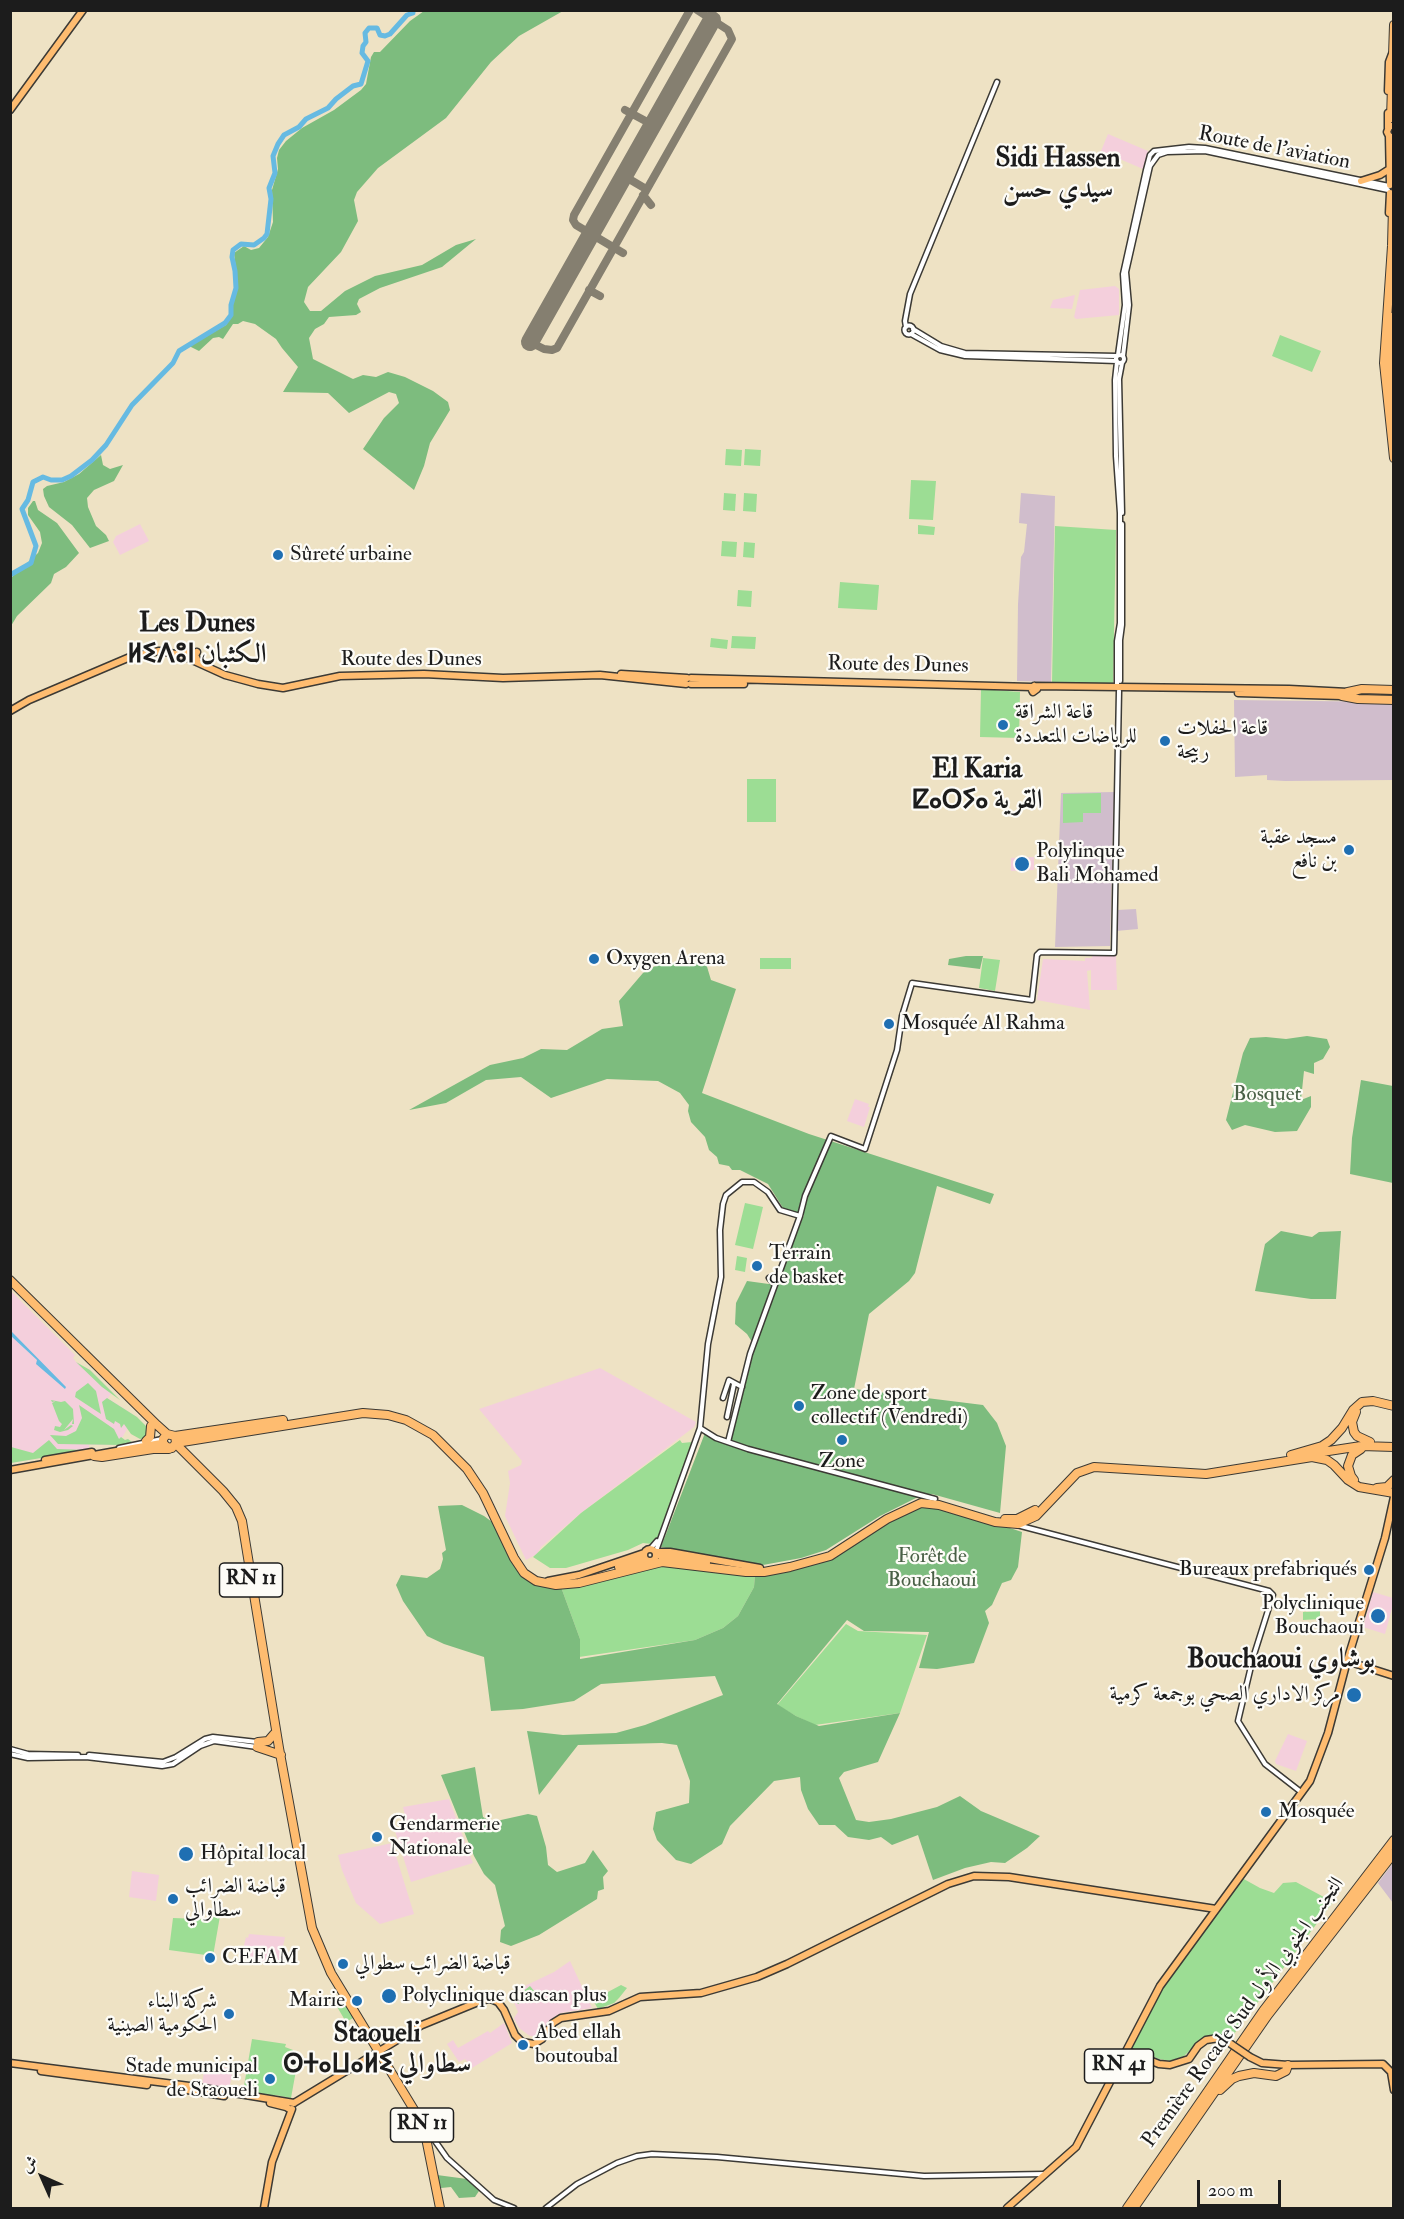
<!DOCTYPE html>
<meta charset="utf-8">
<style>
body{margin:0}
#map{position:relative;width:1404px;height:2219px;overflow:hidden;background:#eee2c4;font-family:"IM FELL Double Pica",Amiri,serif}
canvas{display:block}
.frame{position:absolute;inset:0;border:12px solid #1c1c1c;pointer-events:none}
.north{position:absolute;left:12px;top:2147px;width:60px;height:60px;-webkit-text-stroke:4px #fdfcf7;paint-order:stroke;rotate:315deg;font-size:16px;font-weight:700;line-height:24px;text-align:center;color:#1c1c1c}
.north::after{content:'';display:block;margin:auto;width:21px;height:27px;background:#1c1c1c;clip-path:polygon(50% 0,100% 100%,50% 72%,0 100%)}
.scale{position:absolute;left:1197px;top:2180px;width:84px;height:27px;box-sizing:border-box;border:3px solid #1c1c1c;border-top:0;padding-left:8px;font-size:18px;line-height:21px;white-space:nowrap;color:#1c1c1c;-webkit-text-stroke:4px #fdfcf7;paint-order:stroke}
</style>
<div id="map">
<canvas width="1404" height="2219"></canvas>
<div class="frame"></div>
<div class="north">ش</div>
<div class="scale">200 m</div>
</div>
<script>
const ctx = document.querySelector('canvas').getContext('2d');
ctx.lineJoin = 'round';
function fill(path, color) {
  ctx.fillStyle = color;
  ctx.fill(path, 'evenodd');
}
function poly(rows) {
  const path = new Path2D();
  for (const r of rows) {
    if (r.length === 3) {
      path.moveTo(r[0] + r[2], r[1]);
      path.arc(r[0], r[1], r[2], 0, 2 * Math.PI);
      continue;
    }
    path.moveTo(r[0], r[1]);
    for (let i = 2; i < r.length; i += 2) path.lineTo(r[i], r[i + 1]);
  }
  return path;
}
function stroke(path, color, width, dash) {
  ctx.strokeStyle = color;
  ctx.lineWidth = width;
  ctx.lineCap = dash ? 'butt' : 'round';
  ctx.setLineDash(dash || []);
  ctx.stroke(path);
}
function label(font, color, halo, rows, align = 'center') {
  ctx.font = font + ' "IM FELL Double Pica",Amiri,"Noto Sans Tifinagh",serif';
  ctx.lineWidth = 4.5;
  ctx.setLineDash([]);
  ctx.textBaseline = 'middle';
  ctx.strokeStyle = halo;
  ctx.fillStyle = color;
  for (const [text, x, y, turn = 0] of rows) {
    ctx.save();
    ctx.translate(x, y);
    ctx.rotate((+turn || 0) * Math.PI / 180);
    ctx.textAlign = isNaN(turn) ? turn : align;
    if (halo) ctx.strokeText(text, 0, 0);
    ctx.fillText(text, 0, 0);
    ctx.restore();
  }
}
fill(poly([
 [1108,134,1148,151,1143,169,1101,151],
 [1115,286,1119,289,1119,315,1076,319,1074,317,1080,290],
 [1075,295,1072,309,1050,308,1053,300],
 [140,524,149,541,120,555,113,542,116,536],
 [1034,857,1034,870,1011,871,1011,858],
 [1092,956,1116,956,1117,990,1091,990,1091,970,1087,971,1090,1010,1037,1000,1043,959,1085,961,1085,958,1092,958],
 [855,1099,869,1104,868,1107,870,1107,864,1127,847,1121],
 [10,1290,75,1355,73,1358,76,1362,90,1370,112,1392,108,1398,137,1417,140,1439,127,1429,122,1438,125,1440,128,1439,132,1442,120,1445,89,1445,89,1450,11,1463],
 [600,1368,696,1422,694,1427,581,1513,541,1547,537,1554,526,1560,505,1516,510,1483,508,1471,521,1465,522,1461,479,1409],
 [1373,1592,1393,1598,1393,1605,1385,1634,1363,1627],
 [1288,1734,1307,1741,1296,1771,1276,1764,1275,1761],
 [449,1799,473,1863,411,1882,395,1831,408,1828,403,1807],
 [392,1843,414,1914,380,1924,356,1903,342,1870,338,1855],
 [132,1871,159,1875,156,1901,129,1897],
 [249,1934,285,1937,279,1965,241,1958,246,1937,248,1938],
 [570,1961,592,2008,561,2013,554,2017,539,2036,530,2036,519,2028,514,2018,518,2012,510,1993,554,1972],
 [504,2023,512,2043,472,2068,465,2059,459,2062,447,2044,453,2040,458,2048,488,2031,490,2033],
 [205,2064,233,2069,229,2090,202,2085]
]), '#f4cfdc');
fill(poly([
 [1021,493,1055,496,1051,682,1017,681,1018,604,1021,557,1024,552,1027,524,1019,523],
 [1234,700,1393,702,1393,780,1285,781,1267,780,1267,775,1235,777],
 [1114,792,1110,946,1055,947,1061,793],
 [1136,909,1138,929,1116,931,1117,910],
 [1393,1863,1393,1903,1378,1883]
]), '#d0bdcc');
fill(poly([
 [1280,335,1321,351,1312,372,1272,356],
 [726,449,742,450,741,466,725,465],
 [745,449,761,450,760,466,744,465],
 [911,480,936,481,933,520,909,519],
 [724,493,736,494,735,511,723,510],
 [744,493,757,494,756,512,743,511],
 [918,525,935,527,934,535,918,534],
 [1055,526,1116,530,1113,684,1052,683],
 [722,541,737,542,736,557,721,556],
 [744,542,755,543,754,558,743,557],
 [840,582,879,585,877,610,838,608],
 [738,590,752,591,751,607,737,606],
 [732,636,756,637,755,649,731,648],
 [711,638,728,640,727,649,710,647],
 [981,689,1020,692,1019,738,980,737],
 [747,779,776,779,776,822,747,822],
 [1101,793,1101,813,1083,813,1083,822,1063,823,1063,794],
 [760,958,791,958,791,969,760,969],
 [983,958,1000,960,995,991,979,988],
 [745,1203,763,1207,753,1249,735,1245],
 [737,1256,747,1258,745,1272,735,1270],
 [76,1362,90,1370,120,1400,102,1387],
 [88,1383,96,1391,101,1414,75,1397,76,1392],
 [107,1398,137,1417,148,1428,145,1438,140,1439,131,1434,124,1424,121,1428,120,1424,115,1421,114,1424,106,1419,102,1402],
 [51,1400,61,1402,65,1401,73,1409,74,1424,72,1424,73,1419,64,1430,71,1425,73,1426,68,1430,60,1432,54,1430,55,1426,60,1427,62,1424,59,1421,52,1403,56,1401,52,1402],
 [79,1405,114,1429,119,1439,121,1437,125,1440,128,1439,132,1442,120,1445,58,1444,50,1435,66,1436,76,1431,82,1418],
 [49,1440,57,1449,89,1450,11,1463,11,1447,33,1453],
 [680,1440,682,1443,692,1442,656,1542,652,1544,643,1543,628,1550,566,1568,550,1568,533,1557,581,1513],
 [661,1565,706,1569,719,1573,755,1574,754,1587,738,1616,723,1628,695,1640,579,1657,580,1639,561,1587],
 [1320,1611,1320,1619,1303,1620,1303,1612],
 [846,1624,858,1631,927,1635,900,1713,815,1725,796,1716,777,1705],
 [1242,1878,1260,1888,1274,1893,1283,1883,1296,1882,1333,1902,1231,2038,1217,2035,1204,2037,1184,2056,1170,2061,1159,2059,1132,2048,1163,1988],
 [220,1916,213,1956,169,1950,173,1918,201,1919],
 [621,1985,627,1988,619,1998,614,2003,598,2009,593,2000],
 [530,1986,535,1992,518,2004,514,1998],
 [345,2000,355,2017,346,2022,336,2005],
 [252,2039,286,2044,285,2047,293,2050,294,2064,297,2065,291,2098,275,2095,274,2097,243,2092]
]), '#9cdd94');
fill(poly([
 [424,11,563,11,519,36,491,62,446,118,378,168,357,192,354,200,358,221,341,252,308,287,304,302,310,311,321,311,345,291,375,276,422,265,456,245,476,239,442,267,380,288,359,299,357,304,361,312,356,315,329,317,324,324,315,329,309,338,313,359,353,379,363,375,376,377,388,372,405,377,433,391,448,402,450,410,430,443,424,466,414,490,363,449,384,418,399,403,396,394,389,392,349,413,328,393,283,392,298,367,282,348,276,339,255,324,243,321,238,324,233,324,223,339,219,337,213,338,199,351,189,346,226,325,232,315,232,305,238,286,234,253,244,246,251,250,259,248,268,237,273,222,272,190,278,169,277,158,279,150,286,141,302,128,334,110,361,90,366,84,371,57,374,52,380,52,410,21],
 [101,455,103,465,110,469,123,465,114,481,94,490,87,498,88,507,96,526,106,535,109,541,90,548,72,525,49,507,44,496,43,489,47,486,64,482,79,474],
 [33,501,35,501,38,510,57,523,79,553,66,567,54,574,51,583,17,616,11,626,11,578,38,553,42,543,40,532,28,515,28,508],
 [966,956,983,956,980,969,948,965,949,959],
 [705,960,711,980,736,989,702,1093,809,1134,994,1194,990,1204,937,1186,915,1273,909,1281,869,1314,854,1389,983,1405,997,1423,1006,1446,1000,1513,932,1494,916,1498,880,1516,826,1550,801,1558,763,1565,747,1564,661,1547,705,1433,714,1440,730,1445,755,1347,747,1334,735,1324,736,1303,747,1281,776,1285,804,1215,783,1208,768,1184,740,1170,732,1170,729,1166,719,1164,717,1157,709,1150,705,1137,691,1122,688,1111,689,1105,680,1093,658,1081,607,1079,551,1098,521,1077,486,1080,446,1103,409,1110,490,1065,523,1058,541,1049,567,1050,602,1029,623,1026,619,1001,643,973,659,964,694,964],
 [1307,1036,1327,1039,1330,1047,1323,1059,1314,1063,1314,1074,1304,1071,1301,1100,1311,1096,1311,1107,1297,1131,1275,1132,1245,1125,1232,1130,1226,1120,1243,1053,1250,1038,1266,1037,1286,1039],
 [1361,1080,1393,1086,1393,1183,1350,1174,1352,1138],
 [1281,1231,1312,1237,1319,1232,1341,1231,1336,1299,1311,1299,1255,1291,1265,1244],
 [920,1504,949,1508,1022,1532,1018,1567,1011,1580,1002,1583,992,1605,985,1611,989,1623,974,1663,937,1669,919,1668,929,1632,864,1631,847,1620,777,1704,796,1716,819,1726,900,1713,878,1762,844,1772,839,1778,856,1820,869,1822,891,1819,937,1807,960,1796,981,1811,1040,1836,1027,1848,1005,1863,991,1862,965,1868,933,1880,918,1835,892,1845,881,1837,869,1840,848,1837,835,1825,819,1825,808,1809,801,1790,800,1777,774,1781,730,1826,722,1844,691,1864,676,1860,657,1840,653,1829,656,1812,689,1803,690,1781,677,1745,662,1743,578,1745,539,1795,527,1731,563,1735,616,1733,645,1725,723,1695,715,1676,601,1684,574,1701,523,1709,491,1711,484,1657,444,1644,427,1636,403,1601,396,1585,401,1575,427,1578,440,1569,443,1559,442,1553,446,1550,438,1506,462,1505,484,1516,499,1527,517,1568,530,1582,543,1586,561,1587,580,1639,580,1659,695,1640,723,1628,738,1616,754,1587,755,1574,816,1563],
 [475,1767,483,1817,492,1822,528,1814,537,1816,546,1847,548,1865,557,1872,585,1863,593,1850,608,1871,603,1877,604,1889,598,1891,597,1899,539,1935,511,1946,500,1942,501,1930,505,1926,495,1885,484,1874,474,1856,441,1775],
 [437,2175,467,2179,479,2191,475,2197,459,2198,451,2187,441,2188]
]), '#7dbc7e');
fill(poly([
 [12,1332,66,1387,65,1389,36,1364,37,1360,11,1336]
]), '#66bae2');
stroke(poly([
 [10,575,31,563,36,546,22,509,28,500,33,482,43,477,51,480,62,480,71,476,92,460,106,445,132,405,173,363,179,351,225,323,231,315,231,305,236,288,235,271,232,257,233,250,241,244,254,245,264,238,267,234,271,199,269,188,275,173,273,156,278,144,284,135,299,127,306,119,328,108,336,99,353,86,361,84,368,61,362,53,363,46,366,42,365,33,369,28,377,28,380,35,385,36,390,34,407,15,413,13,413,10]
]), '#66bae2', 5);
stroke(poly([
 [625,110,653,125],
 [624,176,646,189],
 [643,195,651,205],
 [623,253,576,225,573,220,574,215,690,10],
 [589,290,600,296],
 [530,342,544,349,552,350,557,348,732,39,728,30,697,10]
]), '#857f70', 8);
stroke(poly([
 [530,342,712,20]
]), '#857f70', 18);
stroke(poly([
 [640,1560,661,1555]
]), '#c4baa2', 8, [8, 4]);
const minor = poly([
 [909,330,4.5],
 [906,327,905,321,910,294,997,82],
 [913,329,941,346,965,353,1117,356],
 [911,334,940,350,965,356,1117,361],
 [1120,359,4],
 [1118,355,1125,305,1123,274,1146,170,1150,155,1154,151,1189,147,1205,148,1389,186],
 [1123,356,1129,305,1126,272,1150,166,1158,155,1167,152,1205,151,1388,190],
 [1122,363,1119,379,1122,513],
 [1120,681,1120,640,1122,625,1122,524],
 [1117,687,1117,641,1120,623,1120,513,1116,456,1115,380,1117,362],
 [769,1278,774,1284],
 [723,1398,729,1380,742,1387],
 [727,1417,734,1384],
 [700,1428,716,1438,748,1449,935,1499],
 [728,1442,750,1354,800,1216,805,1196,831,1136,865,1149,897,1050,902,1016,912,983,1032,1000,1037,955,1040,952,1114,953,1119,691],
 [119,1448,162,1439],
 [1017,1525,1269,1591,1273,1595,1271,1601,1253,1658,1238,1721,1265,1764,1301,1792],
 [651,1548,657,1541],
 [656,1551,700,1428,708,1344,721,1277,720,1230,723,1204,726,1195,742,1182,754,1182,768,1192,780,1210,800,1216],
 [10,1749,28,1754,78,1755],
 [10,1754,28,1758,86,1757,162,1766,173,1764,200,1746,214,1741,257,1747],
 [89,1755,163,1762,176,1757,205,1739,213,1737,257,1742],
 [426,2128,447,2158,494,2200,514,2208],
 [546,2208,577,2184,617,2163,637,2156,652,2154,717,2157,924,2176,1045,2174]
]);
const major = poly([
 [1388,91,1389,62,1392,54],
 [10,110,83,10],
 [1394,125,1389,127,1387,132,1389,136,1394,138],
 [1388,128,1388,113],
 [1389,136,1390,185],
 [1361,181,1380,175,1391,168],
 [1389,213,1390,193],
 [197,652,195,655,197,659],
 [186,653,192,651,191,659],
 [621,674,687,678],
 [691,678,1032,687],
 [691,684,744,684],
 [1034,686,1037,689,1033,692,1031,688,1034,686],
 [1035,686,1289,689,1348,692],
 [1238,693,1342,696],
 [10,711,29,700,130,657,159,651,181,655,225,675,258,684,283,688,340,676,424,674,503,678,600,675,686,684],
 [45,1460,92,1452],
 [10,1470,161,1443],
 [650,1555,6],
 [656,1552,670,1552,760,1568],
 [636,1564,650,1561],
 [548,1581,579,1575,644,1553],
 [1347,1661,1394,1676],
 [1127,2051,1159,2064,1170,2065,1189,2059,1198,2046,1206,2040,1219,2038,1228,2042],
 [1250,2057,1262,2063,1288,2065,1383,2064,1391,2072,1394,2090],
 [10,2063,197,2087,294,2103],
 [41,2071,147,2085],
 [181,2089,224,2096],
 [270,2103,286,2107,291,2110],
 [294,2103,422,2025,483,2000,491,1999,498,2002,504,2010,515,2035,522,2042,534,2044,542,2039,553,2023,561,2018,609,2011,640,1997,701,1993,757,1977,787,1964,948,1884,974,1876,1009,1877,1216,1909],
 [264,2208,272,2162,292,2109],
 [1007,2208,1076,2147,1160,1986,1310,1781,1328,1733,1347,1661,1385,1538,1394,1497]
]);
const highway = poly([
 [1391,118,1394,25],
 [1393,207,1392,246,1384,363,1394,458],
 [1392,317,1391,370,1394,403],
 [1348,692,1362,689,1394,690],
 [1342,696,1358,699,1394,700],
 [10,1280,157,1425,167,1434,175,1436,176,1443,172,1448,167,1447,163,1443,163,1439,167,1434],
 [1356,1412,1352,1422,1354,1432,1357,1436,1370,1442],
 [175,1436,283,1420],
 [146,1441,150,1437,151,1426],
 [176,1443,363,1413,388,1415,406,1420,433,1435,467,1469,483,1493,514,1558,524,1573,536,1581,556,1585,579,1583,662,1562,746,1572,764,1572,790,1567,830,1556,887,1519,921,1503,939,1505,995,1522,1018,1524,1036,1516,1077,1473,1094,1467,1206,1474,1312,1457,1327,1460,1334,1465,1348,1480,1359,1487,1394,1493],
 [176,1444,223,1491,236,1507,242,1521,279,1748,312,1928,331,1973,419,2118,425,2133,440,2208],
 [1309,1454,1361,1446,1394,1447],
 [1291,1455,1322,1446,1331,1440,1342,1428,1353,1410,1362,1402,1373,1401,1394,1406],
 [94,1456,102,1457,153,1449,169,1449],
 [1354,1480,1351,1476,1348,1466,1352,1455,1361,1449],
 [1377,1488,1387,1487,1394,1480],
 [1005,1519,1017,1519,1035,1510],
 [661,1555,706,1563],
 [619,1567,640,1560],
 [258,1742,268,1741,274,1734],
 [257,1747,281,1755],
 [1220,2090,1232,2079,1239,2076,1254,2073,1276,2076,1286,2071,1288,2065],
 [1127,2208,1263,2011,1394,1840],
 [1134,2208,1268,2015,1394,1853]
]);
stroke(minor, '#3c3a35', 7);
stroke(major, '#3c3a35', 9);
stroke(highway, '#3c3a35', 10);
stroke(minor, '#fff', 4);
stroke(major, '#febc70', 6);
stroke(highway, '#febc70', 8);
const majorBridge = poly([
 [1228,2042,1250,2057]
]);
stroke(majorBridge, '#3c3a35', 9, []);
stroke(majorBridge, '#febc70', 6);
for (const [x, y, r, color] of [
 [278,555,6,"#1f6fb2"],
 [1003,725,6,"#1f6fb2"],
 [1165,741,6,"#1f6fb2"],
 [1349,850,6,"#1f6fb2"],
 [1022,864,8,"#1f6fb2"],
 [594,959,6,"#1f6fb2"],
 [889,1024,6,"#1f6fb2"],
 [757,1266,6,"#1f6fb2"],
 [799,1406,6,"#1f6fb2"],
 [842,1440,6,"#1f6fb2"],
 [1369,1570,6,"#1f6fb2"],
 [1378,1616,8,"#1f6fb2"],
 [1354,1695,8,"#1f6fb2"],
 [1266,1812,6,"#1f6fb2"],
 [377,1837,6,"#1f6fb2"],
 [186,1854,8,"#1f6fb2"],
 [173,1899,6,"#1f6fb2"],
 [210,1958,6,"#1f6fb2"],
 [343,1964,6,"#1f6fb2"],
 [389,1996,8,"#1f6fb2"],
 [357,2001,6,"#1f6fb2"],
 [229,2014,6,"#1f6fb2"],
 [523,2045,6,"#1f6fb2"],
 [270,2079,6,"#1f6fb2"]
]) {
  const dot = new Path2D();
  dot.arc(x, y, r, 0, 2 * Math.PI);
  ctx.fillStyle = color;
  ctx.fill(dot);
  stroke(dot, '#fdfcf7', 2);
}
for (const [x, y, w] of [
 [251,1580,63],
 [1119,2066,69],
 [422,2125,63]
]) {
  const box = new Path2D();
  box.roundRect(x - w / 2, y - 17, w, 34, 4.5);
  ctx.fillStyle = '#fdfcf7';
  ctx.fill(box);
  stroke(box, '#1c1c1c', 1.5);
}
label('bold 20px', '#1c1c1c', null, [
 ["RN 11",251,1580],
 ["RN 41",1119,2066],
 ["RN 11",422,2125]
]);
label('21px', '#1c1c1c', '#fdfcf7', [
 ["Route de l'aviation",1274,149,11],
 ["Route des Dunes",411,660],
 ["Route des Dunes",898,666,1],
 ["Première Rocade Sud التجنب الجنوبي الأول",1244,2013,-54]
]);
label('21px', '#1c1c1c', '#fdfcf7', [
 ["Sûreté urbaine",290,555],
 ["قاعة الشراقة",1015,713],
 ["للرياضات المتعددة",1015,737],
 ["قاعة الحفلات",1177,729],
 ["ربيحة",1177,753],
 ["مسجد عقبة",1337,838,"right"],
 ["بن نافع",1337,862,"right"],
 ["Polylinque",1036,852],
 ["Bali Mohamed",1036,876],
 ["Oxygen Arena",606,959],
 ["Mosquée Al Rahma",901,1024],
 ["Terrain",769,1254],
 ["de basket",769,1278],
 ["Zone de sport",811,1394],
 ["collectif (Vendredi)",811,1418],
 ["Zone",842,1462,"center"],
 ["Bureaux prefabriqués",1357,1570,"right"],
 ["Polyclinique",1364,1604,"right"],
 ["Bouchaoui",1364,1628,"right"],
 ["مركز الاداري الصحي بوجمعة كرمية",1340,1695,"right"],
 ["Mosquée",1278,1812],
 ["Gendarmerie",389,1825],
 ["Nationale",389,1849],
 ["Hôpital local",200,1854],
 ["قباضة الضرائب",185,1887],
 ["سطاوالي",185,1911],
 ["CEFAM",222,1958],
 ["قباضة الضرائب سطوالي",355,1964],
 ["Polyclinique diascan plus",402,1996],
 ["Mairie",345,2001,"right"],
 ["شركة البناء",217,2002,"right"],
 ["الحكومية الصينية",217,2026,"right"],
 ["Abed ellah",535,2033],
 ["boutoubal",535,2057],
 ["Stade municipal",258,2067,"right"],
 ["de Staoueli",258,2091,"right"]
], 'left');
label('21px', '#496046', '#fdfcf7', [
 ["Bosquet",1267,1095],
 ["Forêt de",932,1557],
 ["Bouchaoui",932,1581]
]);
label('bold 27px', '#1c1c1c', '#fdfcf7', [
 ["Sidi Hassen",1058,160],
 ["سيدي حسن",1058,191],
 ["Les Dunes",197,625],
 ["ⵍⵉⴷⵓⵏ الكثبان",197,656],
 ["El Karia",977,771],
 ["ⵇⴰⵔⵢⴰ القرية",977,802],
 ["Bouchaoui بوشاوي",1281,1661],
 ["Staoueli",377,2035],
 ["ⵙⵜⴰⵡⴰⵍⵉ سطاوالي",377,2066]
]);
</script>
